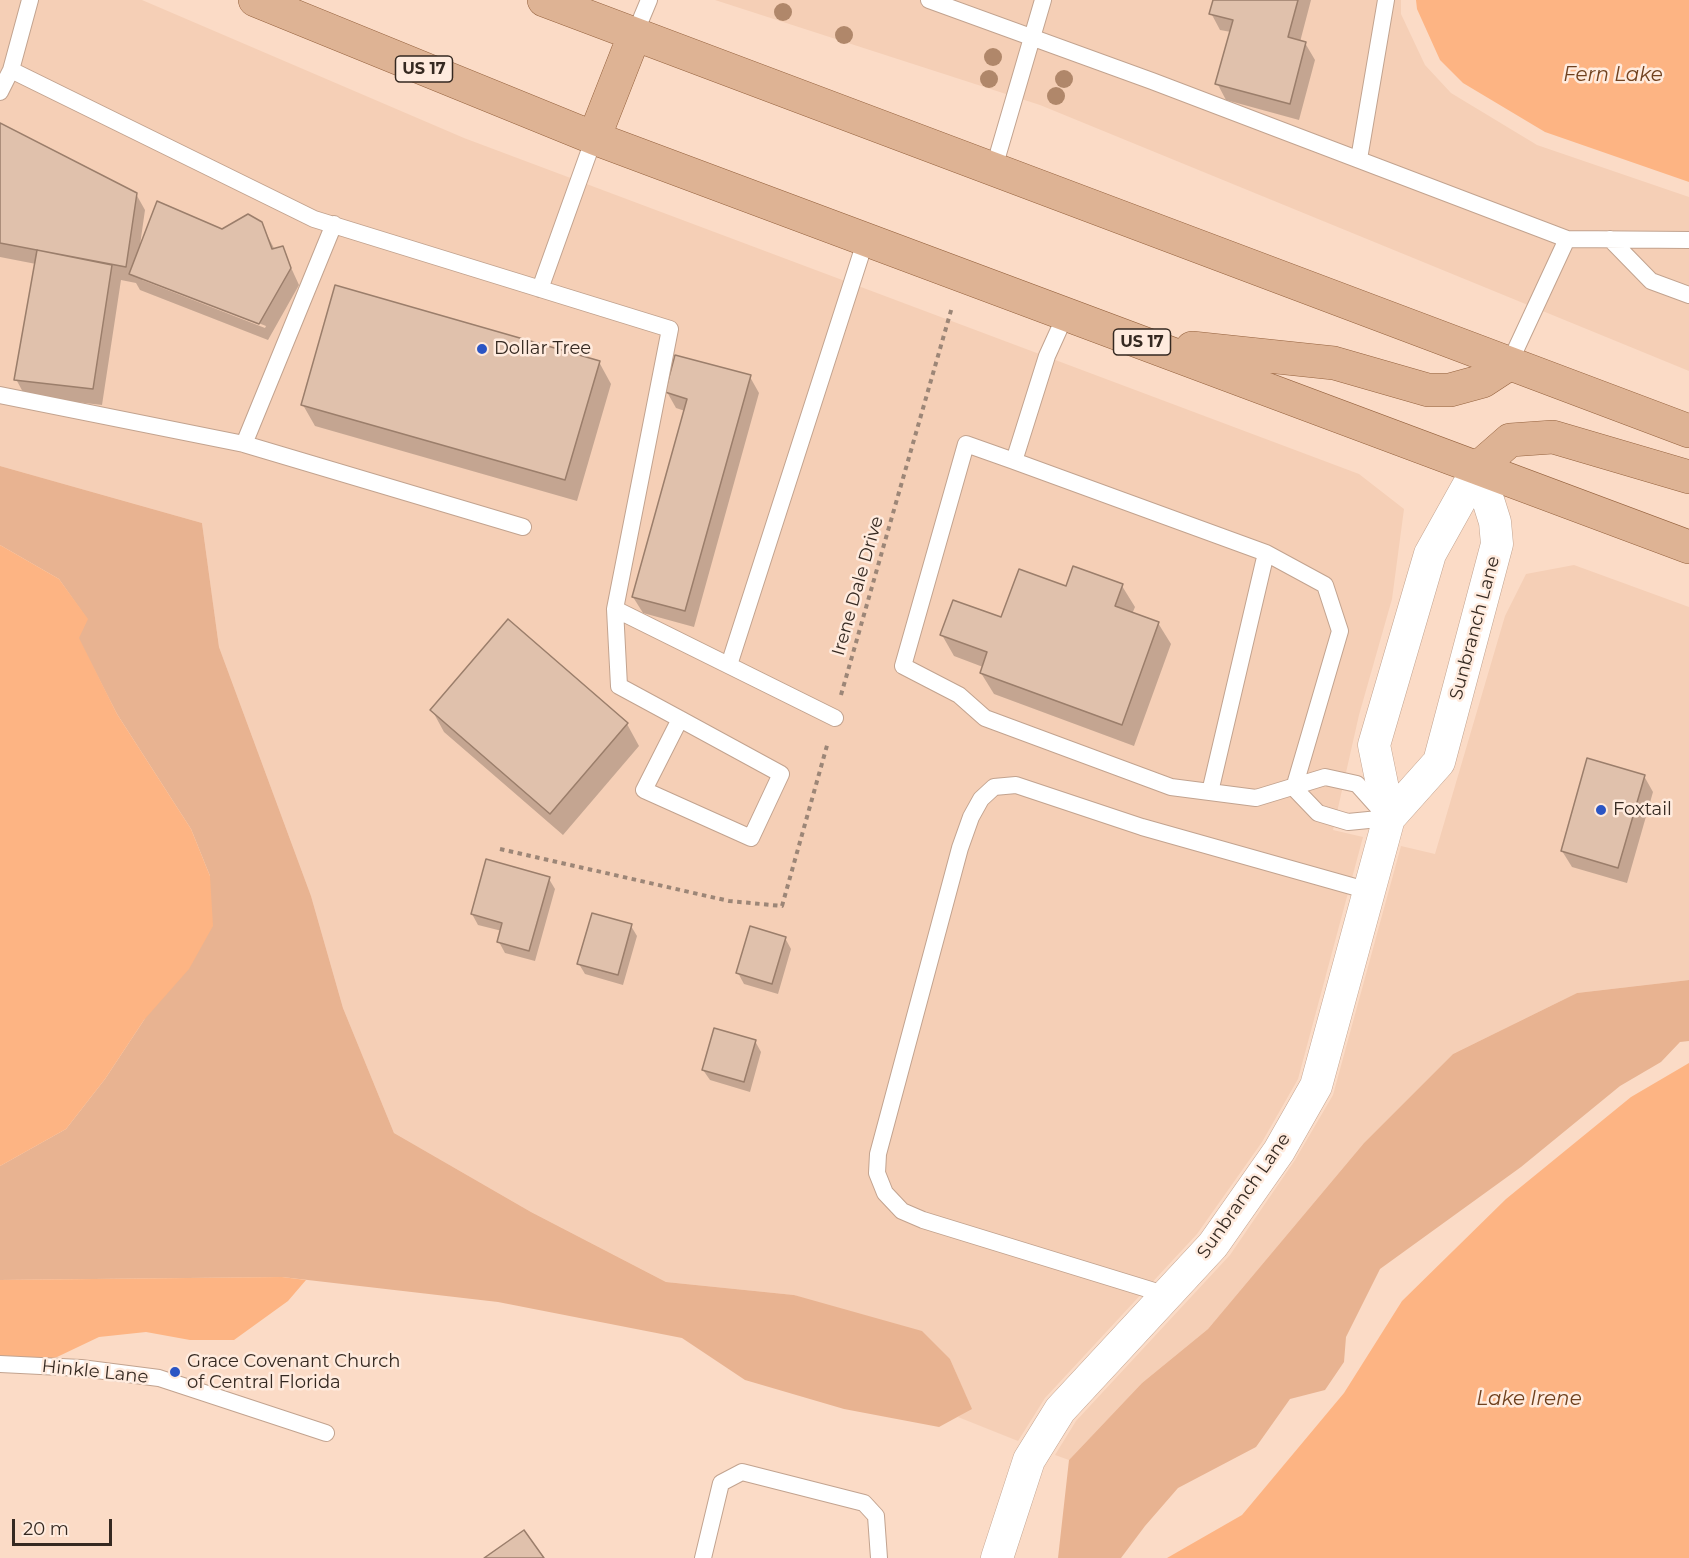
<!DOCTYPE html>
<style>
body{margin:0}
#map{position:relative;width:1689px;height:1558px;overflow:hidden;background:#fbdbc6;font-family:Montserrat,sans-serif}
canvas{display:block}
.scale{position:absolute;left:12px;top:1519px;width:100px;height:27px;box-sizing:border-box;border:3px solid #352921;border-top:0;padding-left:8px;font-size:18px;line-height:21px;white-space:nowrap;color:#352921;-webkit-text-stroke:4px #ffebde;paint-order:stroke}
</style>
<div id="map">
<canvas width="1689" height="1558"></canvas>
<div class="scale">20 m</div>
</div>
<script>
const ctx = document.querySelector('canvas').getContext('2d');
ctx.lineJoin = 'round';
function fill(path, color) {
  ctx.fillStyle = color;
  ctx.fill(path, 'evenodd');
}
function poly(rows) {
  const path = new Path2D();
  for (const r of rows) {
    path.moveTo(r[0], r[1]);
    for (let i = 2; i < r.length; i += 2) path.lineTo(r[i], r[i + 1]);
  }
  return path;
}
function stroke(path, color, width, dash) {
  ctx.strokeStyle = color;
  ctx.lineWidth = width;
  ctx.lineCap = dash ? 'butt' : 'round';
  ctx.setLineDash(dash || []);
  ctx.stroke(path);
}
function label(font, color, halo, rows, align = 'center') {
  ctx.font = font + ' Montserrat,sans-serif';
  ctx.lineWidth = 5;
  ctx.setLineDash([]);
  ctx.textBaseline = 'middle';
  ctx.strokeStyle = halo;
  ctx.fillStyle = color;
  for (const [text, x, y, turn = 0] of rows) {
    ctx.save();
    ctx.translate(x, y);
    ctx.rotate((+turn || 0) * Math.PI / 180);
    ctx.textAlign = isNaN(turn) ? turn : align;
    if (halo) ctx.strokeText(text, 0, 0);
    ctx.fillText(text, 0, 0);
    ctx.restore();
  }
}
fill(poly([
 [0,0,142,0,464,138,1359,474,1404,509,1392,599,1359,715,1333,830,1363,837,1298,1079,1262,1142,1197,1234,1045,1398,1018,1441,958,1417,971,1408,950,1359,794,1295,666,1282,531,1212,394,1133,343,1008,311,896,219,647,202,523,0,466],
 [715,0,1401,0,1401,14,1425,65,1451,93,1537,145,1689,197,1689,371,1040,105],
 [1574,565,1689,607,1689,980,1577,993,1453,1054,1364,1143,1208,1329,1142,1383,1069,1460,1055,1455,1076,1421,1230,1255,1295,1160,1333,1095,1401,846,1435,854,1505,616,1526,574]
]), '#f5cfb6');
fill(poly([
 [0,466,202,523,219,647,311,896,343,1008,394,1133,531,1212,666,1282,794,1295,922,1331,950,1359,972,1409,939,1427,844,1409,745,1380,682,1338,498,1302,282,1277,0,1280,0,1166,66,1129,105,1079,144,1020,210,876,191,829,117,714,78,638,87,619,59,579,0,545],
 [1689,980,1689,1041,1680,1042,1661,1062,1620,1086,1521,1167,1380,1269,1346,1337,1344,1362,1325,1390,1290,1399,1256,1447,1178,1488,1145,1526,1121,1558,1058,1558,1069,1460,1142,1383,1208,1329,1364,1143,1453,1054,1577,993]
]), '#e8b391');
fill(poly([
 [1416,0,1689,0,1689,182,1545,132,1463,83,1440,60,1417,9],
 [0,545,59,579,88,619,79,638,117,714,191,829,210,876,213,926,189,969,144,1020,105,1079,66,1129,0,1166],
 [1689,1063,1689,1558,1167,1558,1242,1515,1344,1393,1402,1301,1506,1199,1631,1097],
 [282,1277,306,1280,288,1301,234,1340,190,1340,146,1332,99,1337,57,1357,0,1369,0,1280]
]), '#fdb483');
fill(poly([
 [1215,0,1311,0,1300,42,1305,43,1315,60,1299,120,1226,100,1217,83,1231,32,1220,30,1211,13],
 [0,125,136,194,145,210,140,245,261,224,275,250,282,248,299,285,268,340,140,290,136,283,121,280,102,405,25,396,16,379,36,264,0,257],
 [142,277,266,326,265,328,142,280],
 [599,362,611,384,577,501,315,426,303,405],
 [750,377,759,393,694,627,643,613,633,597,685,411,676,408,667,392],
 [1122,586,1135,607,1132,614,1158,623,1171,644,1134,746,994,694,981,673,983,667,954,656,942,635,1002,619,1067,588],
 [432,710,627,724,639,746,563,835,444,732],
 [1644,776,1653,792,1627,883,1572,867,1562,851],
 [549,879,555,889,535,961,505,953,499,942,502,931,478,925,472,914],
 [631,926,637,936,623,985,585,974,579,964],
 [785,938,791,949,778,994,744,984,738,973],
 [755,1041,761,1052,750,1092,710,1080,703,1070]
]), '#0003');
const building = poly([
 [1213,0,1298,0,1288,37,1306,42,1290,104,1215,84,1233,20,1209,14,1213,0],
 [0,123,137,193,126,267,0,243,0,123],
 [157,201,222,229,248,214,262,222,272,249,283,246,291,268,259,324,129,274,157,201],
 [37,250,112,265,93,389,14,380,37,250],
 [335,285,600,361,565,480,301,405,335,285],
 [675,355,751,375,685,611,632,597,687,399,665,392,675,355],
 [1073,566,1123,584,1115,606,1159,622,1122,725,980,673,987,652,940,635,953,600,1001,617,1019,569,1066,586,1073,566],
 [508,619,628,723,550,814,430,710,508,619],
 [1587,758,1645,775,1618,868,1561,851,1587,758],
 [486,859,550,877,529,951,497,942,502,923,471,914,486,859],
 [592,913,632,924,618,975,577,964,592,913],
 [750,926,786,937,772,984,736,973,750,926],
 [714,1028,756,1040,744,1082,702,1070,714,1028],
 [524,1530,544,1558,484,1558,524,1530]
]);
fill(building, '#e0c1ac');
stroke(building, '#9b7e6b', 1.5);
const service = poly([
 [30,0,11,70,314,219,670,329,615,609,835,718],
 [929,0,1152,81,1567,239,1509,364],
 [634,36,649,0],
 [0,92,11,70],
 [1359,159,1386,0],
 [993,171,1043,0],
 [1567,239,1689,240],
 [1610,239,1651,281,1689,295],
 [540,289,594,138],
 [1066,314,1047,356,1014,461,1266,553,1325,585,1340,631,1294,788],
 [0,395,244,444,523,527],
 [244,444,334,224],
 [1014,461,966,444,903,666,959,695,985,718,1171,787,1256,798,1325,777,1357,784,1383,813],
 [615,609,619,686,680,719,781,774,751,838,644,790,680,719],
 [729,665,866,239],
 [1294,788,1318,813,1348,822,1389,818],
 [1210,792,1266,553],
 [1167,1295,923,1220,902,1211,885,1193,877,1173,878,1154,960,848,971,817,981,799,994,787,1016,785,1142,827,1369,891],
 [0,1364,81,1368,159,1378,326,1433],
 [703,1558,721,1483,742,1472,864,1503,876,1516,879,1558]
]);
const minor = poly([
 [1389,818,1439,762,1497,544,1495,522,1478,468],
 [997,1558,1029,1460,1060,1410,1213,1245,1279,1151,1316,1086,1389,818,1374,745,1430,554,1478,468]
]);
const primary = poly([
 [255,0,594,138,1689,547],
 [544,0,1689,431],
 [594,138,634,36],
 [1192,348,1334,363,1428,390,1450,390,1483,381,1509,364],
 [1478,468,1510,440,1553,437,1689,477]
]);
stroke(service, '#c2a38f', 18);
stroke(minor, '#c2a38f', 33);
stroke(primary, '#95623e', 34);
stroke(poly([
 [841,695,952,307],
 [500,849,729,901,782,906,828,742]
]), '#9c8677', 4, [4.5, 4.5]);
stroke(service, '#fff', 16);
stroke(minor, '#fff', 32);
stroke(primary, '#deb394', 33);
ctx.fillStyle = '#b0876a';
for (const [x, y] of [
 [783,12],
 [844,35],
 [993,57],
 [989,79],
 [1064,79],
 [1056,96]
]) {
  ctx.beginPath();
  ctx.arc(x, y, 9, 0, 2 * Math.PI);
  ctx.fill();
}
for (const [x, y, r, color] of [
 [482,349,6,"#2b55c4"],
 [1601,810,6,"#2b55c4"],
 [175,1372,6,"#2b55c4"]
]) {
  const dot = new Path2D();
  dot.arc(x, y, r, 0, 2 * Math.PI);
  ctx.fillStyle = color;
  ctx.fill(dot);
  stroke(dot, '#ffebde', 2);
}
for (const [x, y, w] of [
 [424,69,57],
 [1142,342,57]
]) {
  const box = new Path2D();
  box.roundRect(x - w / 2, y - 13, w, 26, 4.5);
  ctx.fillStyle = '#ffebde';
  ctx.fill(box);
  stroke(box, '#352921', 1.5);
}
label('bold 16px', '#352921', null, [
 ["US 17",424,69],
 ["US 17",1142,342]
]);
label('18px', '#352921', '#ffebde', [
 ["Dollar Tree",494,349],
 ["Foxtail",1613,810],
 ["Grace Covenant Church",187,1362],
 ["of Central Florida",187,1383]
], 'left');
label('18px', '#352921', '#ffebde', [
 ["Irene Dale Drive",858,586,-74],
 ["Sunbranch Lane",1475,628,-75],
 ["Sunbranch Lane",1244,1196,-55],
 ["Hinkle Lane",95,1372,6]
]);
label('italic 20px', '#70411e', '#ffebde', [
 ["Fern Lake",1613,75],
 ["Lake Irene",1529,1399]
]);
</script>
